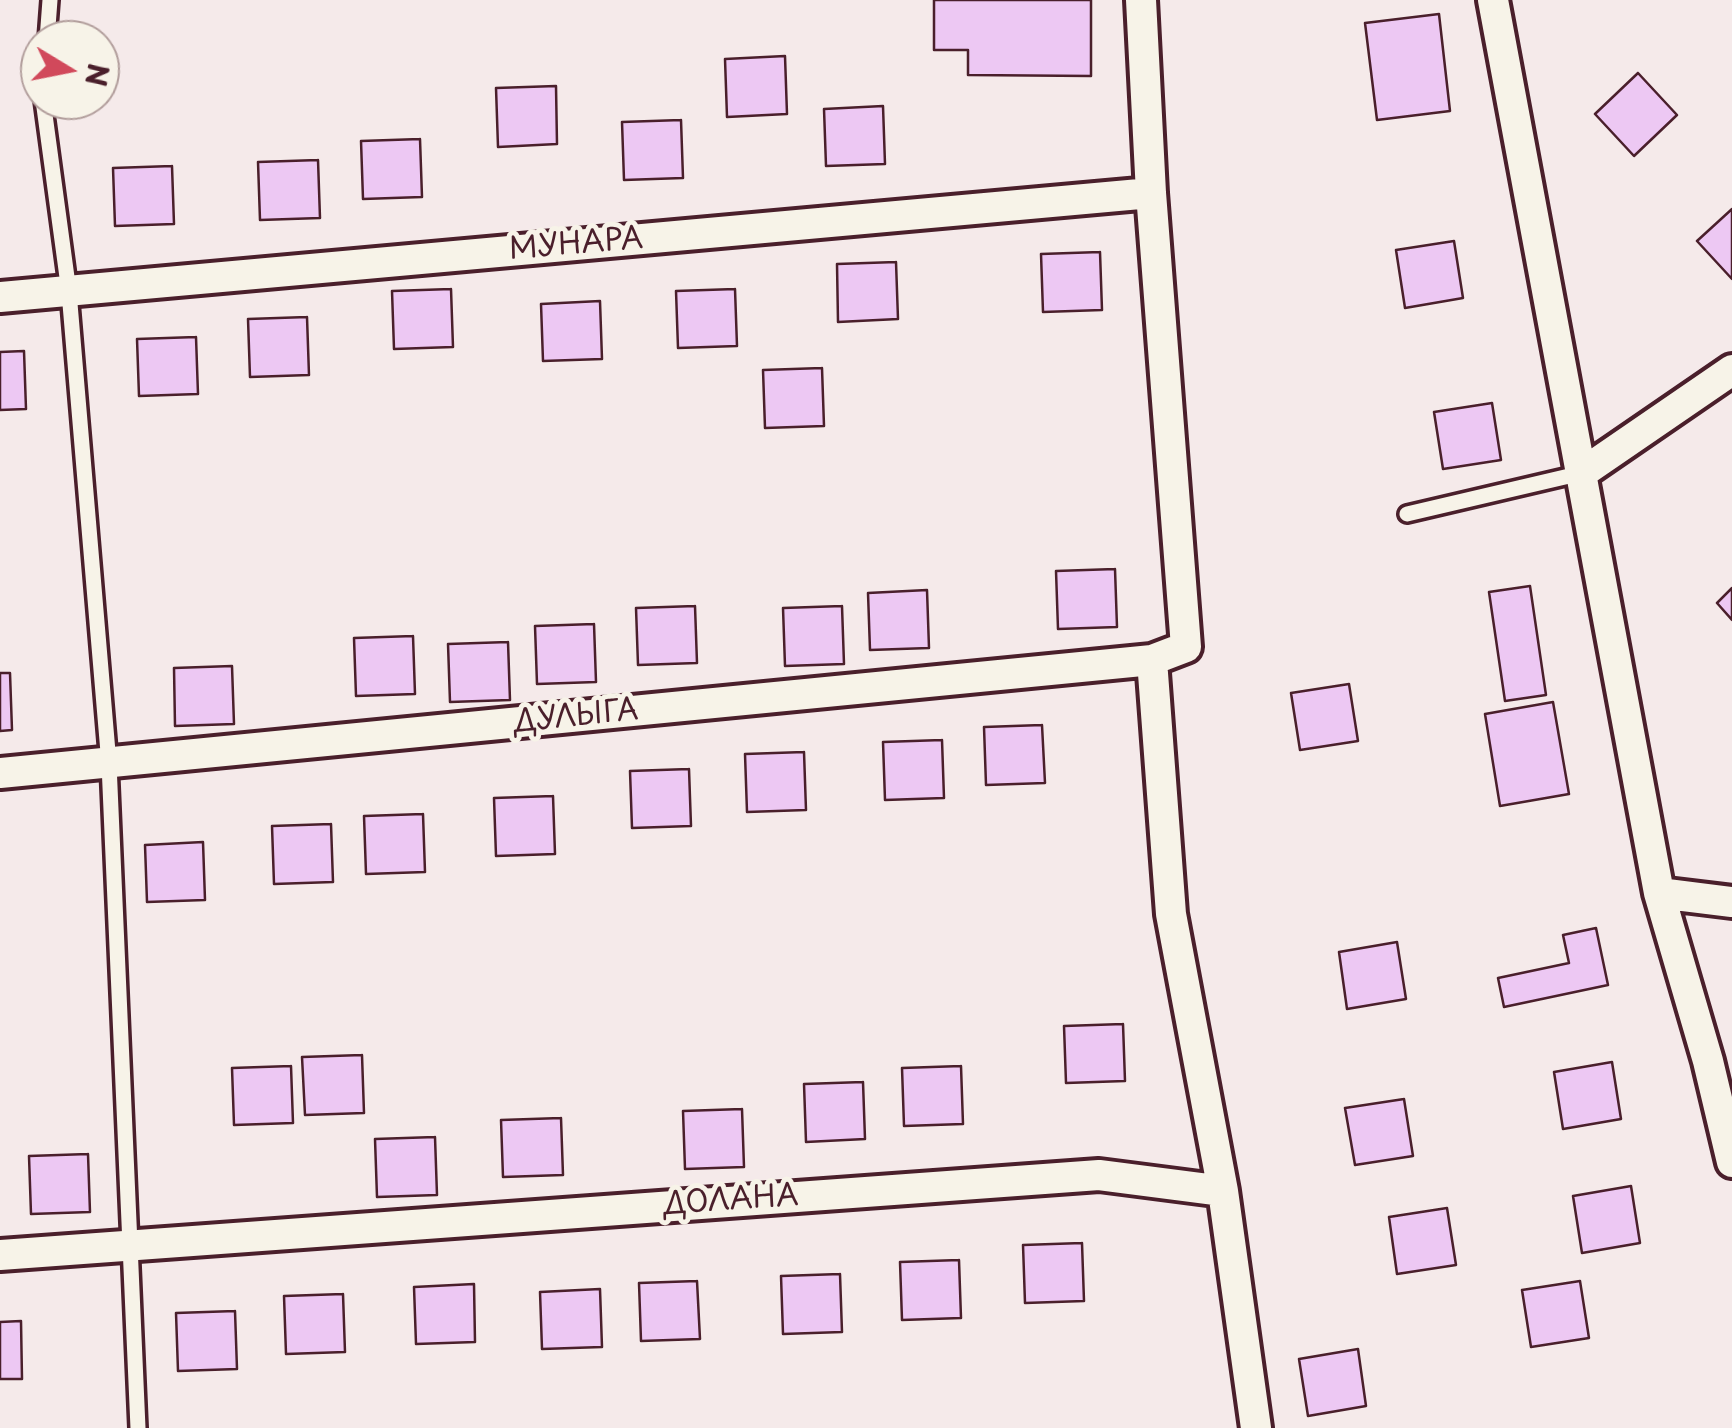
<!DOCTYPE html>
<meta charset="utf-8">
<style>
body{margin:0}
#map{position:relative;width:1732px;height:1428px;overflow:hidden;background:#f5eaea;font-family:"Playpen Sans",sans-serif}
canvas{display:block}
.north{position:absolute;left:20px;top:20px;width:100px;height:100px;box-sizing:border-box;background:#f7f3e8;border:2px solid #b29e9c;border-radius:50%;rotate:100deg;font-size:28px;font-weight:700;line-height:40px;text-align:center;color:#4a1f2b}
.north::after{content:'';display:block;margin:auto;width:35px;height:45px;background:#d1495b;clip-path:polygon(50% 0,100% 100%,50% 72%,0 100%)}
</style>
<div id="map">
<canvas width="1732" height="1428"></canvas>
<div class="north">N</div>
</div>
<script>
const ctx = document.querySelector('canvas').getContext('2d');
ctx.lineJoin = 'round';
function fill(path, color) {
  ctx.fillStyle = color;
  ctx.fill(path, 'evenodd');
}
function poly(rows) {
  const path = new Path2D();
  for (const r of rows) {
    path.moveTo(r[0], r[1]);
    for (let i = 2; i < r.length; i += 2) path.lineTo(r[i], r[i + 1]);
  }
  return path;
}
function stroke(path, color, width, dash) {
  ctx.strokeStyle = color;
  ctx.lineWidth = width;
  ctx.lineCap = dash ? 'butt' : 'round';
  ctx.setLineDash(dash || []);
  ctx.stroke(path);
}
function label(font, color, halo, rows, align = 'center') {
  ctx.font = font + ' "Playpen Sans",sans-serif';
  ctx.lineWidth = 10;
  ctx.setLineDash([]);
  ctx.textBaseline = 'middle';
  ctx.strokeStyle = halo;
  ctx.fillStyle = color;
  for (const [text, x, y, turn = 0] of rows) {
    ctx.save();
    ctx.translate(x, y);
    ctx.rotate((+turn || 0) * Math.PI / 180);
    ctx.textAlign = isNaN(turn) ? turn : align;
    if (halo) ctx.strokeText(text, 0, 0);
    ctx.fillText(text, 0, 0);
    ctx.restore();
  }
}
const building = poly([
 [934,0,1091,0,1091,76,968,75,968,50,934,50,934,0],
 [1439,14,1450,111,1377,120,1365,23,1439,14],
 [785,56,787,114,727,117,725,59,785,56],
 [1638,73,1677,115,1634,156,1595,114,1638,73],
 [556,86,557,144,498,147,496,88,556,86],
 [883,106,885,164,826,166,824,109,883,106],
 [681,120,683,178,624,180,622,122,681,120],
 [420,139,422,197,363,199,361,141,420,139],
 [318,160,320,218,260,220,258,162,318,160],
 [172,166,174,224,115,226,113,168,172,166],
 [1732,209,1732,279,1697,241,1732,209],
 [1454,241,1463,298,1405,308,1396,250,1454,241],
 [1100,252,1102,310,1043,312,1041,254,1100,252],
 [896,262,898,319,838,322,837,264,896,262],
 [451,289,453,347,394,349,392,291,451,289],
 [735,289,737,346,678,348,676,291,735,289],
 [600,301,602,359,543,361,541,304,600,301],
 [307,317,309,375,250,377,248,319,307,317],
 [196,337,198,394,139,396,137,339,196,337],
 [24,351,26,409,0,410,0,352,24,351],
 [822,368,824,426,765,428,763,370,822,368],
 [1492,403,1501,460,1443,469,1434,412,1492,403],
 [1115,569,1117,627,1058,629,1056,571,1115,569],
 [1530,586,1546,695,1505,701,1489,592,1530,586],
 [1732,588,1732,620,1717,603,1732,588],
 [927,590,929,648,870,650,868,593,927,590],
 [695,606,697,663,638,665,636,608,695,606],
 [842,606,844,664,785,666,783,608,842,606],
 [594,624,596,682,537,684,535,626,594,624],
 [413,636,415,694,356,696,354,638,413,636],
 [508,642,510,700,450,702,448,644,508,642],
 [232,666,234,724,175,726,174,668,232,666],
 [0,673,10,673,12,730,0,731,0,673],
 [1349,684,1358,741,1300,750,1291,693,1349,684],
 [1553,702,1569,794,1500,806,1485,714,1553,702],
 [1042,725,1045,783,986,785,984,727,1042,725],
 [942,740,944,798,885,800,883,742,942,740],
 [804,752,806,810,747,812,745,754,804,752],
 [689,769,691,826,632,828,630,771,689,769],
 [553,796,555,854,496,856,494,798,553,796],
 [423,814,425,872,366,874,364,816,423,814],
 [331,824,333,882,274,884,272,826,331,824],
 [203,842,205,900,147,902,145,845,203,842],
 [1596,928,1608,985,1504,1007,1498,978,1569,963,1563,935,1596,928],
 [1397,942,1406,999,1347,1009,1339,952,1397,942],
 [1123,1024,1125,1081,1066,1083,1064,1026,1123,1024],
 [362,1055,364,1113,305,1115,302,1057,362,1055],
 [1612,1062,1621,1119,1563,1129,1554,1072,1612,1062],
 [291,1066,293,1123,234,1125,232,1068,291,1066],
 [961,1066,963,1124,904,1126,902,1068,961,1066],
 [863,1082,865,1139,806,1142,804,1084,863,1082],
 [1404,1099,1413,1156,1355,1165,1345,1108,1404,1099],
 [742,1109,744,1167,685,1169,683,1111,742,1109],
 [561,1118,563,1175,503,1177,501,1120,561,1118],
 [435,1137,437,1195,377,1197,375,1139,435,1137],
 [88,1154,90,1212,31,1214,29,1156,88,1154],
 [1631,1186,1640,1243,1582,1253,1573,1196,1631,1186],
 [1447,1208,1456,1265,1397,1274,1389,1217,1447,1208],
 [1082,1243,1084,1301,1025,1303,1023,1245,1082,1243],
 [959,1260,961,1318,902,1320,900,1262,959,1260],
 [840,1274,842,1332,783,1334,781,1276,840,1274],
 [697,1281,700,1339,641,1341,639,1283,697,1281],
 [1580,1281,1589,1338,1531,1347,1522,1290,1580,1281],
 [474,1284,475,1342,416,1344,414,1287,474,1284],
 [600,1289,602,1347,542,1349,540,1292,600,1289],
 [343,1294,345,1352,286,1354,284,1296,343,1294],
 [235,1311,237,1369,178,1371,176,1313,235,1311],
 [21,1321,22,1379,0,1379,0,1322,21,1321],
 [1358,1349,1366,1406,1308,1416,1299,1359,1358,1349]
]);
fill(building, '#edc8f3');
stroke(building, '#4a1f2b', 2.5);
const service = poly([
 [47,40,50,0],
 [43,100,69,292,109,764,138,1428],
 [1407,514,1582,473]
]);
const minor = poly([
 [1141,0,1151,193,1186,647,1152,660,1171,914,1223,1191],
 [1493,0,1659,893,1708,1061,1732,1162],
 [0,297,1151,193],
 [1582,473,1732,370],
 [0,773,1152,660],
 [1659,893,1732,902],
 [0,1255,1099,1175,1223,1191,1256,1428]
]);
stroke(service, '#4a1f2b', 22);
stroke(minor, '#4a1f2b', 38);
stroke(service, '#f7f3e8', 15);
stroke(minor, '#f7f3e8', 30);
label('30px', '#4a1f2b', '#f7f3e8', [
 ["МУНАРА",576,245,-5],
 ["ДУЛЫГА",576,717,-6],
 ["ДОЛАНА",731,1201,-4]
]);
</script>
